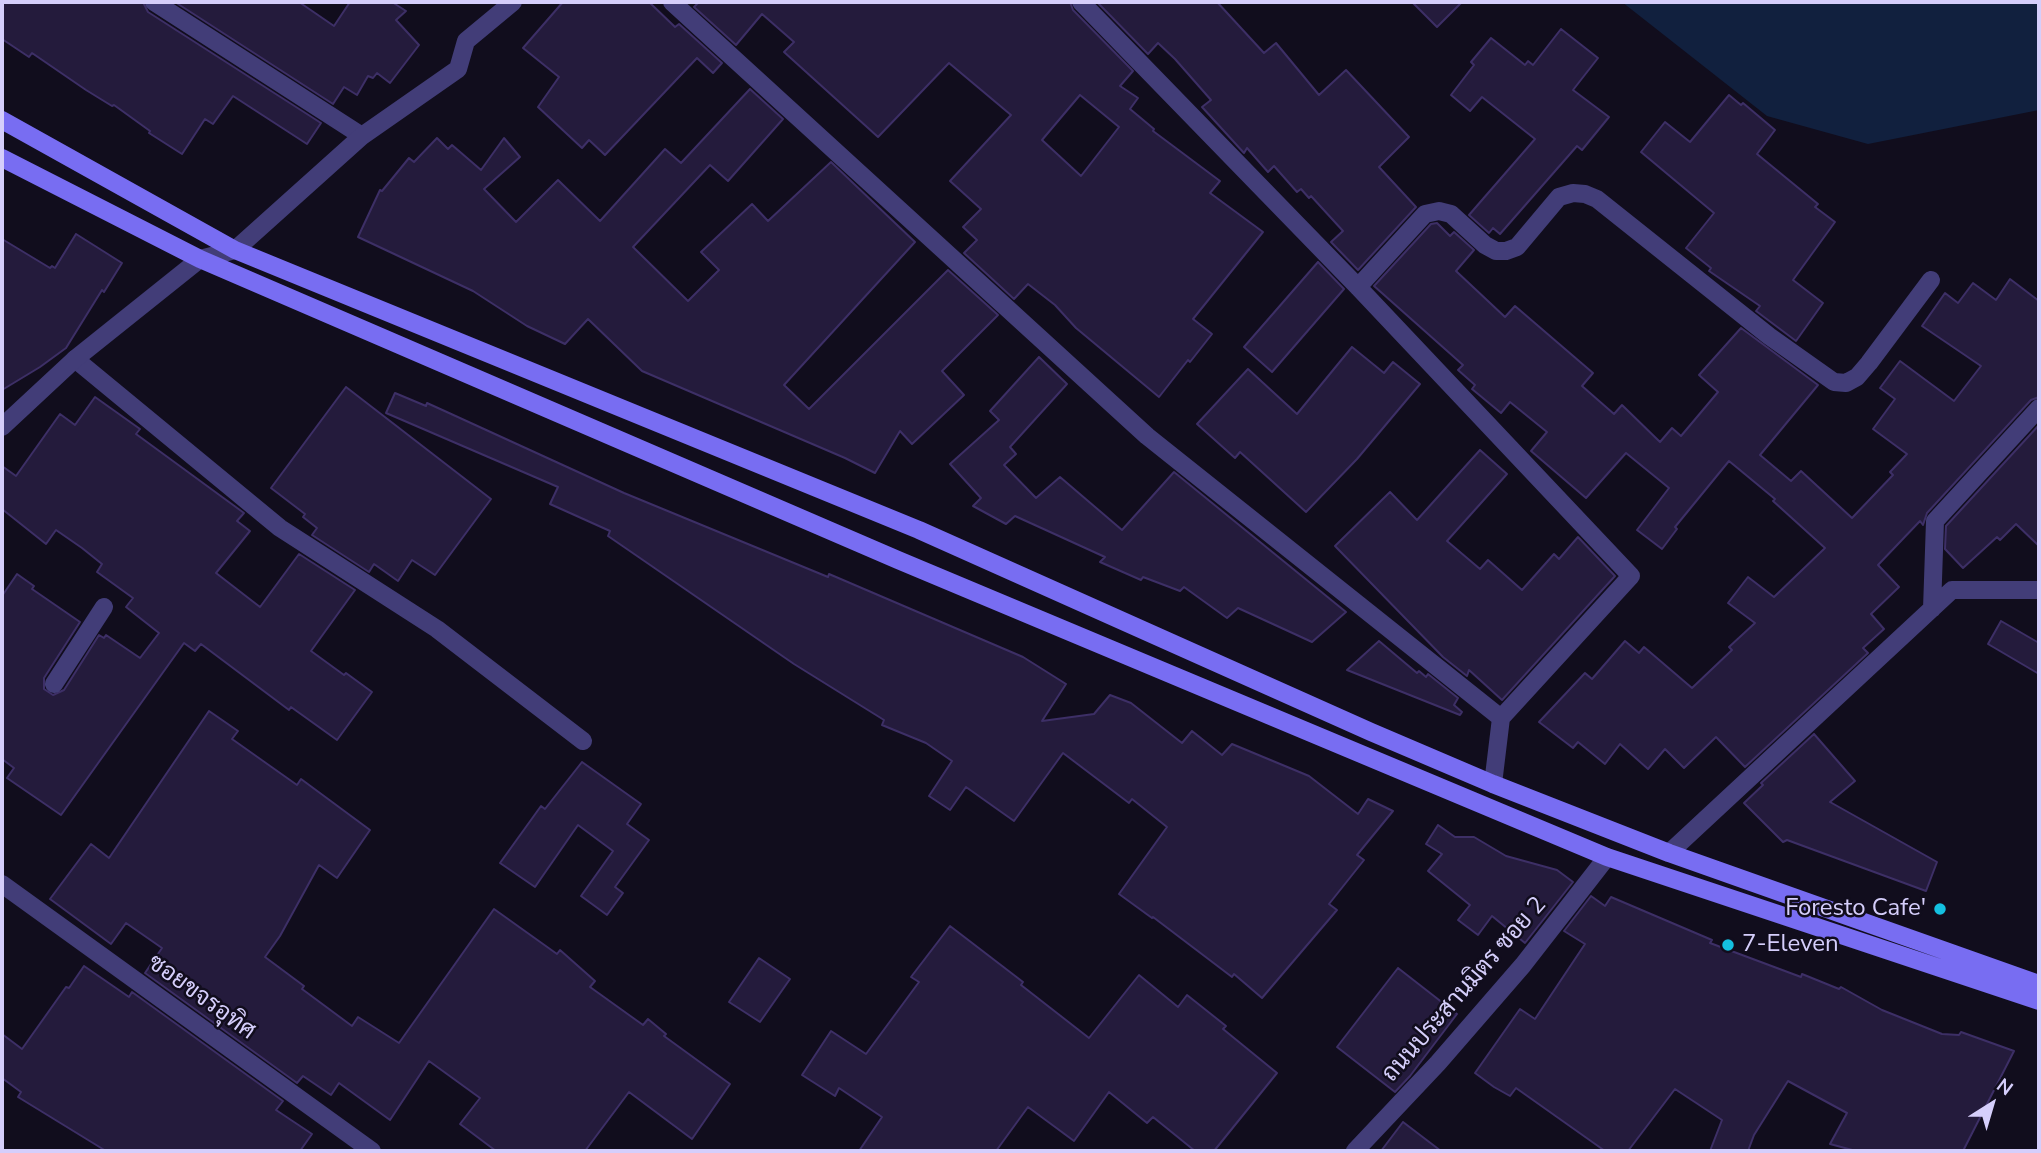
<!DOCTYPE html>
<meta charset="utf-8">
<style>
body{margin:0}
#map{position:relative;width:2041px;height:1153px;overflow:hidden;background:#110d1d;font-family:"Nunito Sans",sans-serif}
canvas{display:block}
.frame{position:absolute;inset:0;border:4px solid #d5cefb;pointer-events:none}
.north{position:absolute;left:1957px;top:1069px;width:70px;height:70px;-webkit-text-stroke:5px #110d1d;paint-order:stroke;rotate:37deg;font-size:19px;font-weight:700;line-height:28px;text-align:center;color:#d5cefb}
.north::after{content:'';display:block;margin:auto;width:24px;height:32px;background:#d5cefb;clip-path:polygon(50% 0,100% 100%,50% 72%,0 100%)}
</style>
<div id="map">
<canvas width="2041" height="1153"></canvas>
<div class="frame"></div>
<div class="north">N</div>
</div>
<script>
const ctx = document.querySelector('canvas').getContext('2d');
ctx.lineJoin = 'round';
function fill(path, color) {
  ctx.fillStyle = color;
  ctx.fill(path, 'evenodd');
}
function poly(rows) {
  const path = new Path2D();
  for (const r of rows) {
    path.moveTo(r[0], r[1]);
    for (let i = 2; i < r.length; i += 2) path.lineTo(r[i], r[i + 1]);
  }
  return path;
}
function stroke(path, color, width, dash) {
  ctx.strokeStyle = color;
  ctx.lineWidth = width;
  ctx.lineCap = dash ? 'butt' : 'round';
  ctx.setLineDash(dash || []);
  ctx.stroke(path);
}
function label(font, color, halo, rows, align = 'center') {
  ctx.font = font + ' "Nunito Sans",Sarabun,sans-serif';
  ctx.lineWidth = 5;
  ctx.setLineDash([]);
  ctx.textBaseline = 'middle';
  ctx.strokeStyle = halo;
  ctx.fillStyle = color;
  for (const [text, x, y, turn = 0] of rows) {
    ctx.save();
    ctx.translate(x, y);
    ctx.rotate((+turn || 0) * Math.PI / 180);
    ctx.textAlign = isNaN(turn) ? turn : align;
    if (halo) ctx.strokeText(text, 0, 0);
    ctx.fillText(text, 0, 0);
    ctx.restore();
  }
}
fill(poly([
 [1622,2,2039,2,2039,110,1868,144,1767,116]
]), '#11203e');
const building = poly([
 [2,2,143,2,148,12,321,123,307,144,233,96,213,124,205,119,182,154,149,133,150,131,114,105,112,106,86,90,32,53,29,57,2,39,2,2],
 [175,2,299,2,334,26,350,2,392,2,406,11,396,20,419,45,390,83,377,73,373,78,368,76,357,95,344,87,333,104,175,2],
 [563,2,649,2,675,27,679,24,722,63,713,73,697,58,605,155,589,140,582,148,538,107,559,77,523,48,563,2],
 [699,2,1070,2,1073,10,1133,71,1120,86,1138,98,1130,109,1154,129,1153,131,1220,181,1210,193,1263,232,1193,319,1212,334,1190,362,1188,360,1159,397,1076,328,1055,305,1028,284,1014,299,964,253,977,240,963,227,981,209,950,181,1011,115,949,63,878,137,784,52,794,42,762,14,736,45,694,7,699,2],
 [1080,95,1119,127,1081,176,1042,140,1080,95],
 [1097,2,1217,2,1264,53,1276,43,1319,95,1346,70,1409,137,1379,167,1416,207,1358,270,1331,242,1343,231,1311,196,1309,198,1301,189,1297,192,1274,166,1268,172,1247,148,1244,153,1202,107,1211,100,1175,59,1158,43,1148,54,1097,2],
 [1412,2,1462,2,1437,27,1412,2],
 [1561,29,1598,58,1573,90,1609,117,1582,150,1577,146,1500,234,1493,228,1489,233,1469,215,1535,139,1482,97,1470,111,1451,95,1474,65,1471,62,1491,38,1525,65,1528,61,1533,65,1561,29],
 [750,89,783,119,728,181,710,165,633,247,688,301,719,270,701,252,752,204,768,221,831,162,915,242,784,385,809,409,948,270,998,315,942,371,964,395,912,444,900,431,875,473,845,458,642,371,588,319,565,344,527,326,473,291,358,237,380,190,382,191,409,158,414,162,437,138,448,149,452,145,481,170,504,138,520,157,484,189,516,222,558,180,600,221,665,149,681,163,750,89],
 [1729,95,1741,105,1743,103,1775,130,1757,154,1818,204,1815,207,1835,222,1793,280,1823,303,1796,341,1756,311,1760,306,1709,271,1711,268,1686,248,1714,213,1641,152,1665,122,1690,142,1729,95],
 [1437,223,1450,236,1454,232,1474,250,1456,271,1505,317,1515,306,1593,373,1582,386,1614,414,1622,405,1660,442,1672,428,1681,436,1718,392,1699,375,1741,328,1818,385,1760,455,1791,481,1801,471,1852,518,1893,475,1890,472,1907,454,1873,429,1895,399,1880,388,1900,361,1954,401,1981,366,1922,326,1945,293,1958,303,1973,283,1996,300,2010,279,2039,301,2039,397,2031,400,1927,513,1923,525,1920,521,1878,565,1899,587,1871,614,1884,629,1863,648,1868,653,1745,767,1716,737,1684,768,1665,749,1648,769,1620,744,1605,764,1578,742,1573,748,1539,722,1585,673,1592,679,1625,641,1639,653,1644,647,1692,688,1732,650,1729,647,1755,623,1728,603,1748,577,1774,597,1825,548,1773,501,1775,499,1729,461,1675,527,1677,529,1662,549,1637,530,1669,488,1626,453,1586,498,1531,451,1547,432,1510,402,1501,413,1472,389,1475,385,1458,370,1463,365,1374,286,1431,224,1437,223],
 [76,234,122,263,104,292,102,290,66,348,40,367,2,390,2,239,50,268,52,266,55,268,76,234],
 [1318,262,1344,289,1272,372,1244,347,1318,262],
 [1352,347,1384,373,1393,362,1420,384,1357,459,1306,512,1240,452,1235,458,1197,424,1248,369,1297,414,1352,347],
 [1039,357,1067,384,1010,447,1016,454,1004,465,1036,498,1060,477,1122,530,1174,472,1346,612,1312,642,1238,608,1227,618,1184,587,1180,591,1143,577,1141,580,1100,562,1105,557,1015,516,1006,524,973,506,981,498,950,464,999,420,990,411,1039,357],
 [346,387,491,499,435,575,412,560,398,581,374,564,369,572,312,535,317,528,303,517,305,514,271,488,346,387],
 [395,393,426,406,427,403,449,413,624,493,828,577,829,574,1023,657,1066,684,1042,721,1094,714,1110,695,1131,703,1182,743,1192,731,1222,755,1232,744,1309,776,1358,814,1368,799,1393,811,1357,855,1364,860,1329,904,1337,910,1262,998,1234,974,1232,977,1153,917,1152,918,1119,894,1167,827,1132,799,1129,803,1063,753,1014,821,966,787,950,810,929,796,952,761,926,743,882,725,884,720,794,664,608,536,610,531,550,504,558,487,386,413,395,393],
 [95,397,140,429,136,434,244,513,237,521,250,531,216,573,260,607,299,554,355,590,311,651,344,675,346,673,372,692,337,740,291,707,289,710,201,644,195,651,184,643,61,815,7,778,14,768,2,759,2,596,17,574,34,586,32,589,80,622,44,678,44,689,53,695,64,690,99,635,104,638,106,635,140,658,159,633,126,607,133,598,97,572,102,564,82,548,56,530,46,544,2,509,2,466,16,476,60,414,75,425,95,397],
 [2039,425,2039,546,2016,524,2000,540,1997,537,1963,568,1945,549,1946,526,2039,425],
 [1480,450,1507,474,1447,541,1480,569,1488,560,1522,590,1554,554,1559,559,1578,537,1615,576,1502,700,1469,670,1467,676,1443,657,1335,546,1390,492,1417,520,1480,450],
 [2001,621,2039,643,2039,674,1988,644,2001,621],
 [1379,641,1417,673,1419,671,1426,677,1428,674,1458,698,1454,705,1462,712,1460,715,1347,670,1379,641],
 [209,711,238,731,232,739,297,785,301,779,370,830,337,878,319,865,280,936,265,957,304,986,302,989,352,1026,358,1017,399,1043,494,909,557,954,560,950,595,981,590,987,643,1025,648,1019,666,1034,664,1036,730,1084,692,1139,629,1092,585,1151,496,1151,460,1124,480,1098,429,1061,390,1120,339,1083,331,1095,303,1076,297,1083,145,973,162,948,126,923,111,944,50,899,91,844,109,858,209,711],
 [1814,734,1855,781,1830,802,1937,862,1926,891,1787,840,1783,842,1744,803,1763,785,1761,783,1814,734],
 [582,762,641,804,627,824,649,840,615,887,623,893,607,915,581,896,613,851,578,825,535,887,500,863,541,806,545,809,582,762],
 [1438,825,1455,837,1474,837,1506,856,1557,870,1573,882,1525,943,1492,916,1478,935,1458,920,1470,905,1428,871,1442,854,1426,844,1438,825],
 [1591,896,1605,906,1611,897,1712,940,1710,943,1801,977,1802,974,1839,989,1841,987,1882,1010,1942,1034,1959,1035,1961,1032,2014,1051,1963,1151,1856,1151,1830,1144,1847,1113,1788,1081,1754,1135,1748,1151,1710,1151,1722,1120,1675,1089,1628,1151,1605,1151,1516,1088,1510,1096,1494,1087,1475,1073,1520,1009,1535,1019,1585,944,1564,931,1591,896],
 [950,926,1023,982,1021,985,1089,1038,1139,975,1178,1007,1187,995,1226,1026,1223,1029,1277,1073,1214,1151,1195,1151,1153,1117,1147,1123,1109,1092,1074,1141,1028,1107,996,1151,859,1151,882,1117,839,1088,835,1096,802,1075,831,1031,866,1054,919,982,911,977,950,926],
 [759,958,790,979,760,1022,729,1002,759,958],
 [84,966,129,997,132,992,283,1101,276,1110,312,1134,300,1151,106,1151,18,1097,21,1092,2,1078,2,1034,22,1049,66,987,69,988,84,966],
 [1398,968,1457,1014,1410,1076,1395,1092,1337,1047,1398,968],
 [1403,1122,1441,1151,1381,1151,1403,1122]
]);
fill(building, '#241b3c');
stroke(building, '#3d2f66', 2);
stroke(poly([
 [154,2,362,136],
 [672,2,1147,436,1501,718,1493,784],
 [1081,2,1358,287,1631,576,1501,718],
 [1358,287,1425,214,1439,211,1451,214,1485,245,1496,251,1506,251,1517,247,1559,197,1573,193,1585,194,1597,199,1769,336,1834,382,1846,383,1857,377,1869,363,1931,280],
 [75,359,280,528,437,629,583,741],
 [1932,609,1935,521,2039,408],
 [54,684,104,607],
 [1669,853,1952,590,2039,590],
 [2,884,372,1151],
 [1355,1151,1438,1063,1523,965,1607,857]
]), '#423d78', 18);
stroke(poly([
 [2,427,75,359,200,259,235,250,362,136,458,69,466,41,513,2]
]), '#423d78', 18);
stroke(poly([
 [2,120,235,250,919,530,1371,732,1493,784,1669,853,2039,984],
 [2,158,200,259,898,560,1607,857,2039,1001]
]), '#786df2', 18);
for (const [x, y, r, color] of [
 [1940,909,7,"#14c0e0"],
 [1728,945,7,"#14c0e0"]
]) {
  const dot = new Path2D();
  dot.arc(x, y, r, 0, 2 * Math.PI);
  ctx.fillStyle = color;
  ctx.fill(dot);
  stroke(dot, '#110d1d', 2.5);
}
label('24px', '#d5cefb', '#110d1d', [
 ["Foresto Cafe'",1926,909],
 ["7-Eleven",1742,945,"left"]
], 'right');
label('24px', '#d5cefb', '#110d1d', [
 ["ถนนประสานมิตร ซอย 2",1465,990,-49],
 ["ซอยขจรอุทิศ",201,998,36]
]);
</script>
